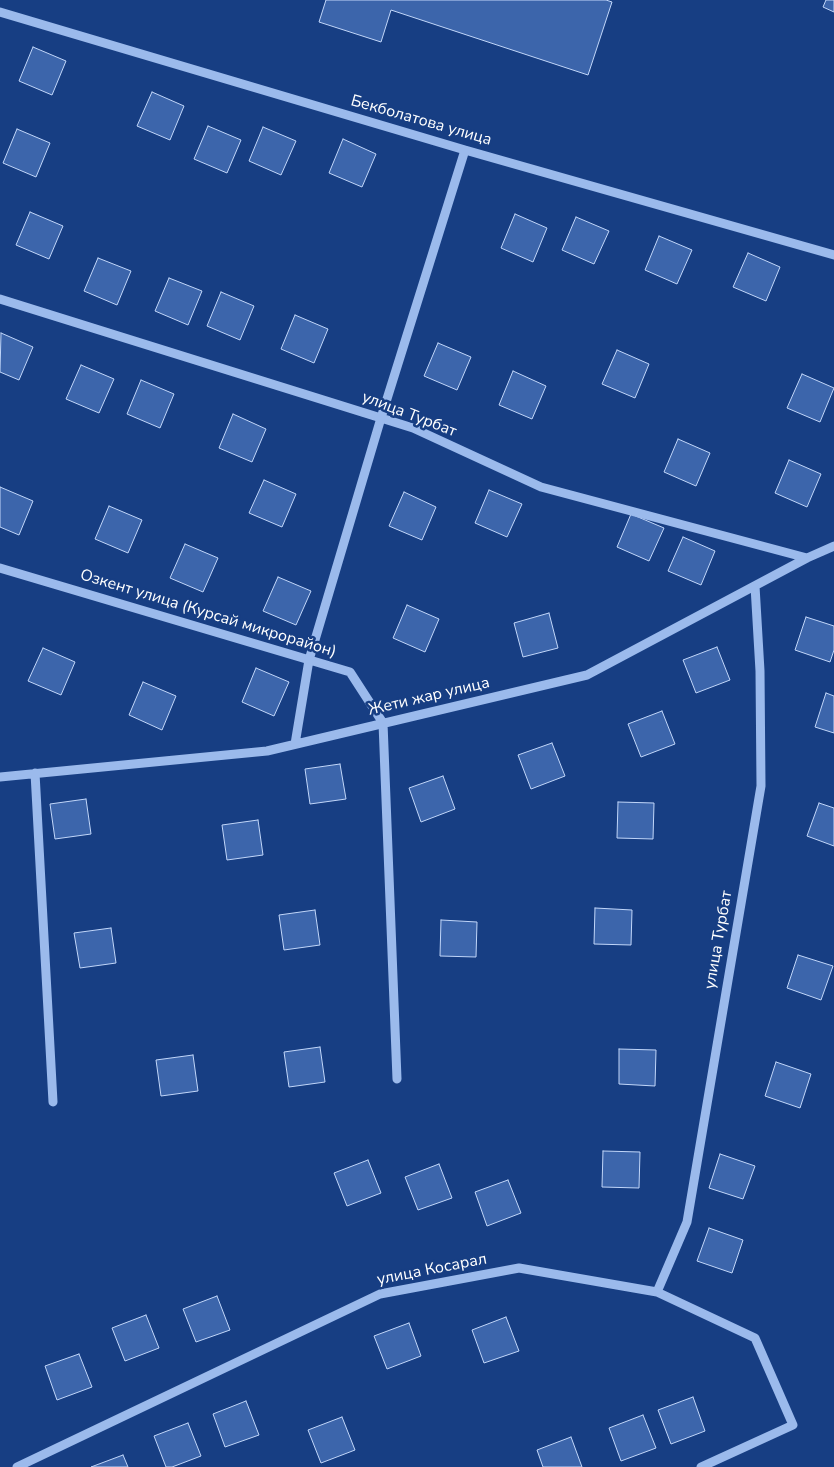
<!DOCTYPE html>
<meta charset="utf-8">
<style>
body{margin:0}
canvas{display:block;background:#173e83}
</style>
<canvas width="834" height="1467"></canvas>
<script>
const ctx = document.querySelector('canvas').getContext('2d');
ctx.lineJoin = 'round';
function fill(path, color) {
  ctx.fillStyle = color;
  ctx.fill(path, 'evenodd');
}
function poly(rows) {
  const path = new Path2D();
  for (const r of rows) {
    path.moveTo(r[0], r[1]);
    for (let i = 2; i < r.length; i += 2) path.lineTo(r[i], r[i + 1]);
  }
  return path;
}
function stroke(path, color, width, dash) {
  ctx.strokeStyle = color;
  ctx.lineWidth = width;
  ctx.lineCap = dash ? 'butt' : 'round';
  ctx.setLineDash(dash || []);
  ctx.stroke(path);
}
function label(font, color, halo, rows, align = 'center') {
  ctx.font = font + ' "Nunito Sans",sans-serif';
  ctx.lineWidth = 5;
  ctx.setLineDash([]);
  ctx.textBaseline = 'middle';
  ctx.strokeStyle = halo;
  ctx.fillStyle = color;
  for (const [text, x, y, turn = 0] of rows) {
    ctx.save();
    ctx.translate(x, y);
    ctx.rotate((+turn || 0) * Math.PI / 180);
    ctx.textAlign = isNaN(turn) ? turn : align;
    if (halo) ctx.strokeText(text, 0, 0);
    ctx.fillText(text, 0, 0);
    ctx.restore();
  }
}
const building = poly([
 [326,0,606,0,612,2,588,75,391,10,381,42,319,22,326,0],
 [826,0,834,0,834,12,823,7,826,0],
 [33,47,66,61,52,95,19,81,33,47],
 [152,92,184,106,170,140,137,126,152,92],
 [208,126,241,140,227,173,194,159,208,126],
 [263,127,296,141,281,175,249,161,263,127],
 [17,129,50,143,36,177,3,163,17,129],
 [343,139,376,154,362,187,329,173,343,139],
 [30,212,63,226,49,259,16,245,30,212],
 [515,214,547,228,533,262,501,248,515,214],
 [576,217,609,231,594,264,562,250,576,217],
 [659,236,692,250,677,284,645,270,659,236],
 [748,253,780,267,766,301,733,287,748,253],
 [98,258,131,271,117,305,84,291,98,258],
 [169,278,202,291,188,325,155,311,169,278],
 [221,292,254,306,240,340,207,326,221,292],
 [295,315,328,329,314,363,281,349,295,315],
 [1,333,33,347,19,380,0,372,1,333],
 [438,343,471,357,457,390,424,376,438,343],
 [617,350,649,364,635,398,602,384,617,350],
 [81,365,114,379,99,413,66,399,81,365],
 [513,371,546,386,532,419,499,405,513,371],
 [802,374,834,388,820,422,787,408,802,374],
 [141,380,174,394,160,428,127,414,141,380],
 [233,414,266,429,252,462,219,448,233,414],
 [678,439,710,453,696,486,664,472,678,439],
 [789,460,821,474,807,507,775,493,789,460],
 [264,480,296,494,282,527,249,513,264,480],
 [0,487,33,501,19,535,0,527,0,487],
 [489,490,522,504,507,537,475,523,489,490],
 [404,492,436,507,422,540,389,526,404,492],
 [109,506,142,520,128,553,95,539,109,506],
 [631,514,664,528,649,561,617,547,631,514],
 [683,537,715,551,701,585,668,571,683,537],
 [185,544,218,558,203,592,170,578,185,544],
 [278,577,311,591,296,625,263,611,278,577],
 [407,605,439,619,425,652,393,638,407,605],
 [549,613,558,648,523,657,514,623,549,613],
 [806,617,834,626,834,650,830,662,795,650,806,617],
 [717,647,730,680,696,693,683,660,717,647],
 [43,648,75,662,61,695,28,681,43,648],
 [256,668,289,682,274,716,242,702,256,668],
 [143,682,176,696,162,730,129,715,143,682],
 [826,693,834,696,834,733,815,727,826,693],
 [662,711,675,744,641,757,628,724,662,711],
 [552,743,565,776,531,789,518,755,552,743],
 [340,764,346,799,310,804,305,769,340,764],
 [443,776,455,809,421,822,409,788,443,776],
 [86,799,91,834,55,839,50,804,86,799],
 [618,802,654,803,653,839,617,838,618,802],
 [819,803,834,808,834,846,807,836,819,803],
 [258,820,263,855,227,860,222,825,258,820],
 [595,908,632,910,631,945,594,944,595,908],
 [315,910,320,945,284,950,279,915,315,910],
 [441,920,477,922,476,957,440,956,441,920],
 [111,928,116,963,80,968,74,933,111,928],
 [798,955,833,966,821,1000,787,988,798,955],
 [320,1047,325,1082,289,1087,284,1052,320,1047],
 [619,1049,656,1050,655,1086,619,1084,619,1049],
 [193,1055,198,1091,161,1096,156,1060,193,1055],
 [776,1062,811,1074,800,1108,765,1096,776,1062],
 [603,1151,640,1152,639,1188,602,1187,603,1151],
 [720,1154,755,1166,743,1199,709,1188,720,1154],
 [368,1160,381,1193,347,1206,334,1173,368,1160],
 [439,1164,452,1198,418,1210,405,1177,439,1164],
 [508,1180,521,1213,487,1226,475,1192,508,1180],
 [709,1228,743,1240,732,1273,697,1261,709,1228],
 [217,1296,230,1330,196,1342,183,1309,217,1296],
 [146,1315,159,1348,125,1361,112,1328,146,1315],
 [506,1317,519,1351,484,1363,472,1330,506,1317],
 [409,1323,421,1356,387,1369,374,1336,409,1323],
 [79,1354,92,1387,57,1400,45,1366,79,1354],
 [693,1397,705,1431,671,1444,658,1410,693,1397],
 [246,1401,259,1435,225,1447,213,1414,246,1401],
 [643,1415,656,1448,621,1461,609,1428,643,1415],
 [342,1417,355,1450,321,1463,308,1430,342,1417],
 [188,1423,201,1456,172,1467,166,1467,154,1436,188,1423],
 [571,1437,582,1467,543,1467,537,1450,571,1437],
 [123,1455,128,1467,91,1467,123,1455]
]);
fill(building, '#3c65ab');
stroke(building, '#c1d6f9', 1);
stroke(poly([
 [0,12,465,150,834,255],
 [0,299,413,428,541,487,807,558],
 [0,568,350,672,383,723,397,1079],
 [295,744,309,660,381,418,465,150],
 [35,773,53,1102],
 [0,777,267,751,587,675,807,558,834,546],
 [657,1292,687,1222,761,786,760,671,755,586],
 [17,1467,380,1294,519,1268,657,1292,755,1338,793,1425,701,1467]
]), '#9bbaec', 9);
label('16px', '#fff', '#173e83', [
 ["Бекболатова улица",421,121,16],
 ["улица Турбат",409,415,21],
 ["Озкент улица (Курсай микрорайон)",208,614,17],
 ["Жети жар улица",429,697,-13],
 ["улица Турбат",719,940,-80],
 ["улица Косарал",432,1270,-11]
]);
</script>
